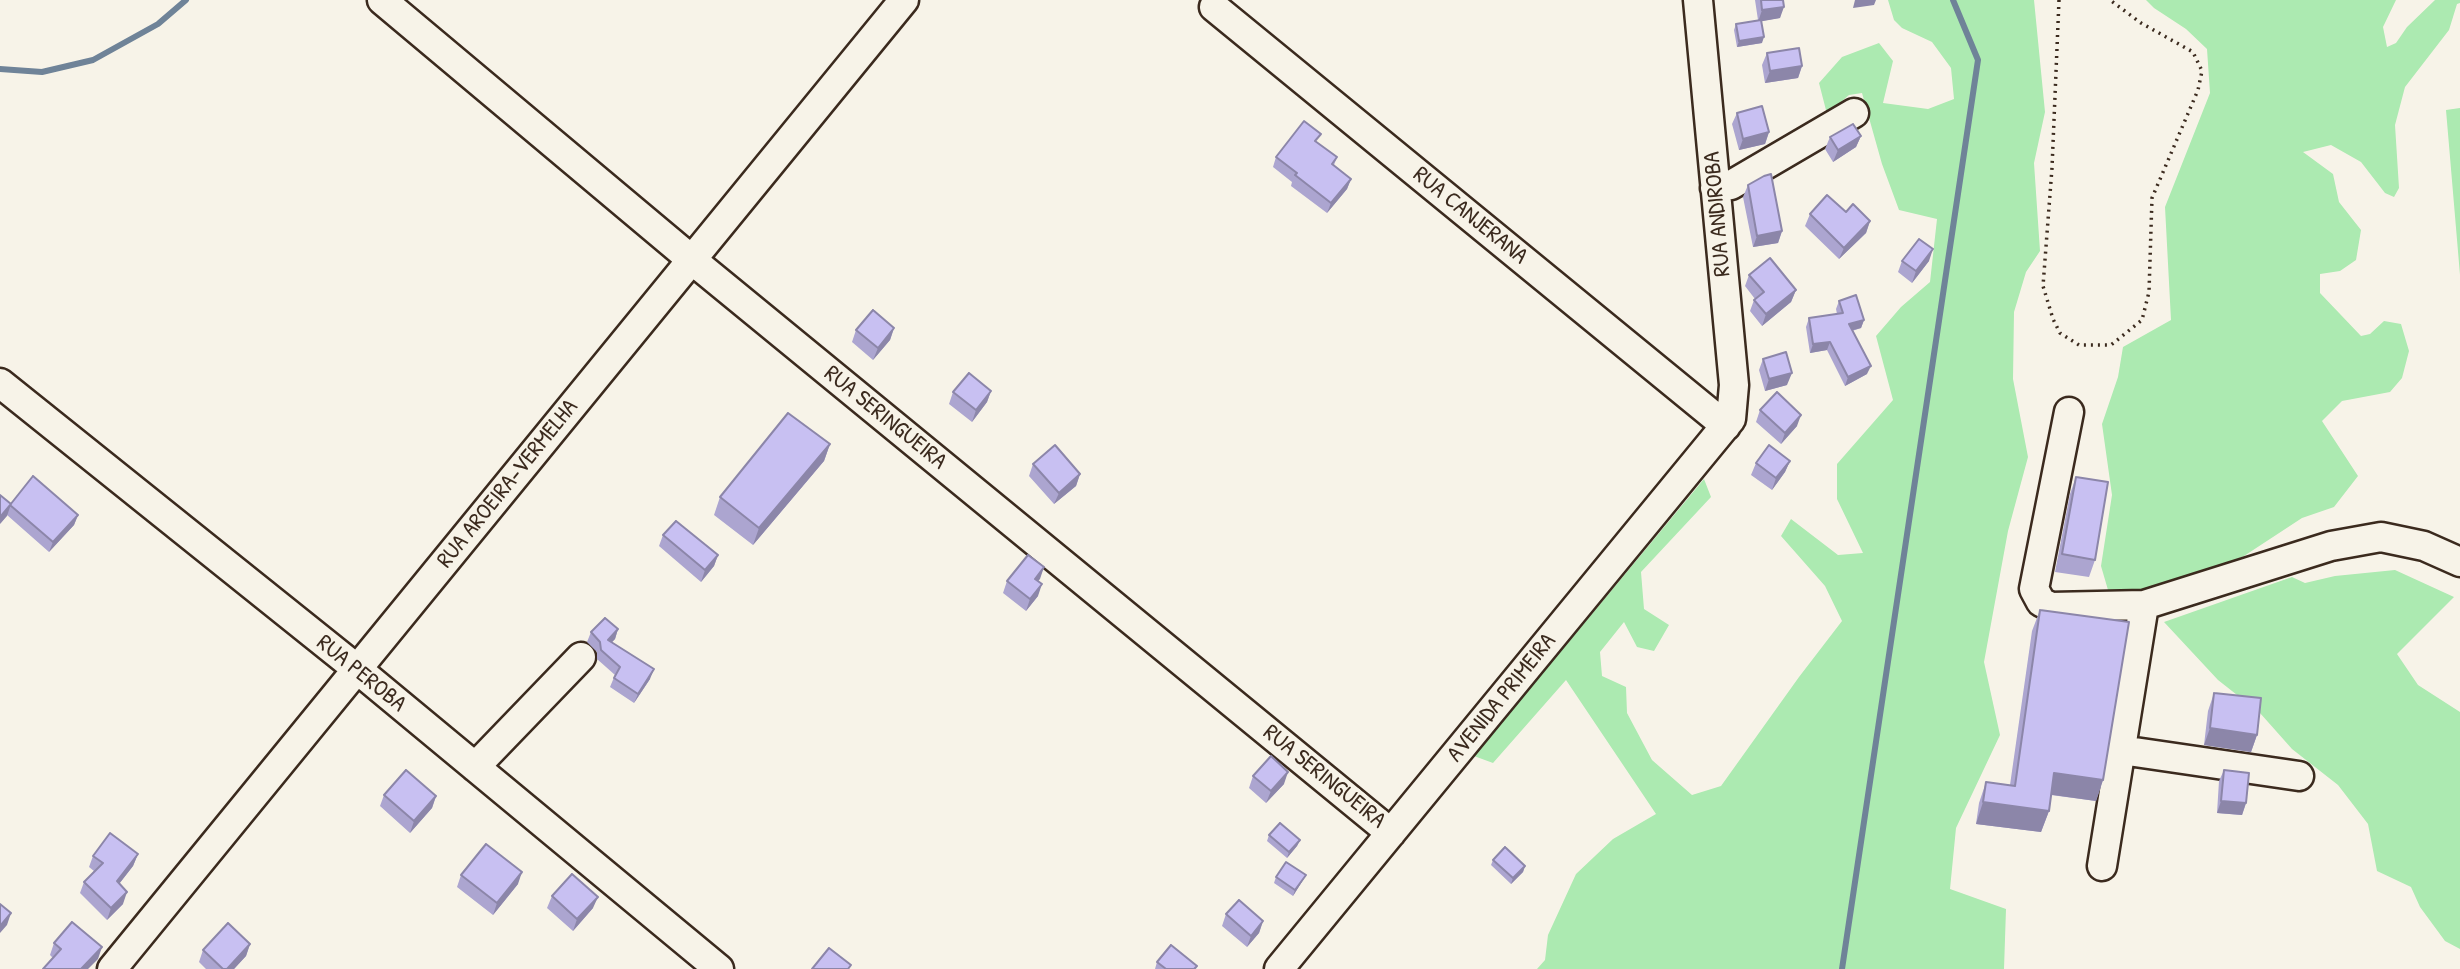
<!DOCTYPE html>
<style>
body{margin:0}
canvas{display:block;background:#f7f3e8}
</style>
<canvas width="2460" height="969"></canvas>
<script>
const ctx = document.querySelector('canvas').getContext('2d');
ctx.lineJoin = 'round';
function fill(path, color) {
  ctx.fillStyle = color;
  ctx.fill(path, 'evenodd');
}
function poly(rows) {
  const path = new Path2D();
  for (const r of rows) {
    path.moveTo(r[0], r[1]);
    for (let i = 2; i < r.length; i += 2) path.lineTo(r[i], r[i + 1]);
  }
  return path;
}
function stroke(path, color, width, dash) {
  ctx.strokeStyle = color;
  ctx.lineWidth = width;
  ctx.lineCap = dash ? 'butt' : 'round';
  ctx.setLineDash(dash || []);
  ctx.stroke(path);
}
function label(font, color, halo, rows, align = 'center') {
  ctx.font = font + ' "Patrick Hand",sans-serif';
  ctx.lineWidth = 7;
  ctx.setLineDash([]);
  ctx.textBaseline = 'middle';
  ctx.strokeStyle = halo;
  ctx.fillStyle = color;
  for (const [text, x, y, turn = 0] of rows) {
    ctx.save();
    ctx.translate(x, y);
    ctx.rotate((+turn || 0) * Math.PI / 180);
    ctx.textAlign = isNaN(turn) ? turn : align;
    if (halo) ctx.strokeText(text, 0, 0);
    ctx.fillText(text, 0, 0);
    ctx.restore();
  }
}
fill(poly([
 [1888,0,2034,0,2045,112,2034,163,2040,251,2026,272,2014,312,2013,379,2028,457,2008,531,1984,662,2000,735,1956,828,1950,889,2006,909,2004,969,1537,969,1545,960,1548,935,1576,874,1613,839,1656,814,1566,680,1493,763,1474,756,1704,479,1711,497,1641,572,1644,609,1669,625,1654,651,1637,647,1624,622,1600,652,1602,676,1626,687,1627,713,1652,760,1692,795,1721,786,1799,677,1842,621,1825,586,1781,536,1791,519,1838,555,1863,553,1837,499,1837,464,1893,400,1876,336,1901,307,1930,282,1937,219,1899,210,1882,164,1862,93,1849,95,1827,114,1819,83,1842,57,1879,43,1893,61,1883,103,1928,109,1954,99,1951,68,1932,42,1902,28,1894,20],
 [2146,0,2396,0,2383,27,2387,47,2396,43,2407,27,2435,0,2460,0,2460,3,2457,4,2449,30,2405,87,2395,125,2399,188,2394,197,2385,193,2361,162,2331,145,2303,152,2333,174,2339,202,2361,230,2356,260,2340,271,2320,274,2320,293,2361,336,2370,334,2384,321,2401,324,2409,351,2402,378,2390,392,2342,401,2322,421,2358,476,2334,507,2302,518,2244,556,2179,584,2118,596,2108,590,2101,566,2112,495,2102,424,2118,377,2123,347,2171,320,2165,207,2210,93,2207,49,2186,29,2154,8],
 [2460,108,2460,275,2446,110],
 [2395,570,2454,597,2397,654,2418,685,2460,712,2460,949,2445,941,2420,907,2411,887,2377,871,2368,824,2338,785,2292,749,2260,713,2218,680,2164,622,2292,577,2305,583,2335,576]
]), '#aceab1');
stroke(poly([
 [0,69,42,72,93,60,158,24,186,0],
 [1842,969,1978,60,1953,0]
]), '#6f8398', 6);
const minor = poly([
 [382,0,692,260,1391,833],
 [1214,7,1726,426],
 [1715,188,1731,185,1854,113],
 [0,383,357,669,719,969],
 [2069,412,2034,589,2041,602,2051,607,2144,605,2331,546,2381,537,2424,546,2460,562],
 [2121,750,2299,776],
 [475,767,581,657],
 [2102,866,2144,605],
 [112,969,904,0],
 [1279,969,1731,419,1734,385,1698,0]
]);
stroke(minor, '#3b2a1e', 33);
stroke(poly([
 [2059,0,2052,168,2043,286,2053,319,2060,333,2079,345,2111,345,2142,320,2149,292,2152,198,2198,90,2202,71,2193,52,2141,23,2110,0]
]), '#3b2a1e', 3.5, [2, 5]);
stroke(minor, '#f7f3e8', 28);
fill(poly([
 [1755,0,1783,0,1780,18,1761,21,1762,43,1737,47,1734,30,1736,24,1758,20],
 [1767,53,1802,66,1798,78,1765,83,1762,65],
 [1737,113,1769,132,1765,144,1739,150,1732,124],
 [1861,136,1856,147,1833,162,1825,149,1830,137],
 [1317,142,1337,157,1334,165,1351,179,1347,189,1327,213,1291,186,1292,182,1273,167,1276,157],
 [1748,185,1782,231,1778,243,1753,247,1743,197],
 [1846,212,1870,221,1866,233,1839,259,1805,226,1810,214],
 [1902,261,1929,261,1912,283,1898,272],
 [1749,275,1796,290,1791,302,1762,326,1750,311,1754,300,1755,299,1745,286],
 [1839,301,1864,320,1861,328,1852,331,1867,374,1845,386,1827,350,1810,353,1806,327,1809,318,1837,314,1836,309],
 [894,328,890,340,873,360,852,342,856,330],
 [1763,359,1787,385,1765,391,1759,370],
 [991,391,987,402,972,422,949,404,953,392],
 [1760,410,1797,426,1781,444,1756,422],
 [830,444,824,461,753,545,714,515,720,497],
 [1790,461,1785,472,1772,490,1751,475,1756,463],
 [1033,464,1080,474,1076,486,1054,504,1029,476],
 [2076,477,2095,560,2089,577,2055,572,2070,494],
 [11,504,78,515,74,525,49,552,7,515,0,524],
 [663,535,718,555,714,566,701,582,659,546],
 [1044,567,1038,581,1038,596,1026,611,1003,593,1007,581],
 [2040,610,2103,780,2096,801,2051,795,2049,811,2041,832,1976,824,1979,803,1986,782,2010,785,2032,631],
 [618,629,615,639,612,642,650,679,634,703,610,687,615,675,597,659,597,652,587,642,591,632],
 [2214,693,2257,735,2251,752,2204,745,2208,711],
 [2224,770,2246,803,2242,815,2217,813,2219,781],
 [1253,776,1284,784,1266,803,1249,788],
 [384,795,436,796,432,808,410,833,380,806],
 [1269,835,1300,840,1297,846,1287,858,1267,841],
 [138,854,133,866,119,884,123,904,107,920,80,893,84,882,94,871,89,867,93,856],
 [1493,860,1525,866,1523,872,1511,884,1491,865],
 [461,875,518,884,493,915,457,887],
 [1276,877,1303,880,1293,896,1274,883],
 [552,896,593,908,573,931,547,908],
 [1226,914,1263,921,1259,933,1247,947,1222,926],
 [54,943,98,959,53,958,50,955],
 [250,944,246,956,234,969,206,969,199,962,203,950],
 [1157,962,1197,966,1196,969,1155,969]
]), '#aca5d0');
fill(poly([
 [1855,0,1876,0,1874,5,1853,8],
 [1784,7,1780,18,1758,22,1762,10],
 [1764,37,1762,43,1737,47,1739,41],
 [1802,66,1798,78,1765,83,1770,71],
 [1769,132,1765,144,1739,150,1743,139],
 [1861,136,1856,147,1833,162,1838,150],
 [1351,179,1347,189,1327,213,1331,203],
 [1870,221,1866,233,1839,259,1844,248],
 [1782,231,1778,243,1753,247,1757,236],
 [1933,249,1929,261,1912,283,1916,271],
 [1796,290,1791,302,1762,326,1766,314],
 [1864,320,1861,328,1846,332,1849,324],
 [894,328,890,340,873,360,878,348],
 [1830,342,1827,350,1810,353,1813,344],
 [1871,366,1867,374,1845,386,1848,377],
 [1792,373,1787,385,1765,391,1769,379],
 [991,391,987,402,972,422,976,410],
 [1801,415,1797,426,1781,444,1785,433],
 [830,444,824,461,753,545,759,528],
 [1790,461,1785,472,1772,490,1776,478],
 [1080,474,1076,486,1054,504,1059,493],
 [11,504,7,516,0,524,0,517],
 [78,515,74,525,49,552,53,542],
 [718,555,714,566,701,582,705,570],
 [1044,567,1040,579,1030,590,1035,579],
 [1042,584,1038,596,1026,611,1030,599],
 [618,629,615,639,605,649,608,640],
 [654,669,650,679,634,703,638,694],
 [2210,728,2257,735,2251,752,2204,745],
 [1288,772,1284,784,1266,803,1271,791],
 [2054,773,2103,780,2096,801,2046,794],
 [436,796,432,808,410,833,414,821],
 [2221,801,2246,803,2242,815,2217,813],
 [1983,802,2049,811,2041,832,1976,824],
 [1300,840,1297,846,1287,858,1289,852],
 [138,854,133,866,112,893,117,881],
 [1525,866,1523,872,1511,884,1513,878],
 [522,872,518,884,493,915,497,903],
 [1306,875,1303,880,1293,896,1295,890],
 [127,892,123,904,107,920,111,908],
 [598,897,593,908,573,931,577,919],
 [11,913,7,925,0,933,0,926],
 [1263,921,1259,933,1247,947,1251,936],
 [250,944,246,956,234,969,227,969],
 [102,947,98,959,88,969,81,969]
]), '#8c86a9');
const building = poly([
 [1761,0,1783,0,1784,7,1762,10,1761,0],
 [1761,20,1764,37,1739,41,1736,24,1761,20],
 [1799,48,1802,66,1770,71,1767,53,1799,48],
 [1762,106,1769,132,1743,139,1737,113,1762,106],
 [1304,121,1321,134,1315,141,1337,157,1332,164,1351,179,1331,203,1295,175,1297,173,1276,157,1304,121],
 [1853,124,1861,136,1838,150,1830,137,1853,124],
 [1771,174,1782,231,1757,236,1748,185,1764,176,1771,174],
 [1827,195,1846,212,1853,204,1870,221,1844,248,1810,214,1827,195],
 [1919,239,1933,249,1916,271,1902,261,1919,239],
 [1770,258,1796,290,1766,314,1754,300,1764,292,1749,275,1770,258],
 [1856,295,1864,320,1849,324,1871,366,1848,377,1830,342,1813,344,1809,318,1843,313,1839,301,1856,295],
 [873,310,894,328,878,348,856,330,873,310],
 [1786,352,1792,373,1769,379,1763,359,1786,352],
 [969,373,991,391,976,410,953,392,969,373],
 [1777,392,1801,415,1785,433,1760,410,1777,392],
 [788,413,830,444,759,528,720,497,788,413],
 [1055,445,1080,474,1059,493,1033,464,1055,445],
 [1769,445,1790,461,1776,478,1756,463,1769,445],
 [33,476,78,515,53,542,10,505,33,476],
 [2076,477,2108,482,2095,560,2062,554,2076,477],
 [0,495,11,504,0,517,0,495],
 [676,521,718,555,705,570,663,535,676,521],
 [1028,555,1044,567,1035,579,1042,584,1030,599,1007,581,1028,555],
 [2040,610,2129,622,2103,780,2054,773,2049,811,1983,802,1986,782,2015,786,2040,610],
 [605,618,618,629,608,640,654,669,638,694,614,678,620,667,601,650,600,642,591,632,605,618],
 [2214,693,2261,698,2257,735,2210,728,2214,693],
 [1271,756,1288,772,1271,791,1253,776,1271,756],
 [406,770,436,796,414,821,384,795,406,770],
 [2224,770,2249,773,2246,803,2221,801,2224,770],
 [1280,823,1300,840,1289,852,1269,835,1280,823],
 [110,833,138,854,117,881,127,892,111,908,84,882,103,863,93,856,110,833],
 [486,844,522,872,497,903,461,875,486,844],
 [1505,847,1525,866,1513,878,1493,860,1505,847],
 [1286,862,1306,875,1295,890,1276,877,1286,862],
 [572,874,598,897,577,919,552,896,572,874],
 [1239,900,1263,921,1251,936,1226,914,1239,900],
 [0,904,11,913,0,926,0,904],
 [72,922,102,947,81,969,43,969,61,949,54,943,72,922],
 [228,923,250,944,227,969,223,969,203,950,228,923],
 [1171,945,1197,966,1194,969,1166,969,1157,962,1171,945],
 [829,948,851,965,848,969,812,969,829,948]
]);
fill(building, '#c8c0f2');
stroke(building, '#8c86a9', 2);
label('23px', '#3b2a1e', '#f7f3e8', [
 ["RUA ANDIROBA",1718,214,-95],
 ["RUA CANJERANA",1470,216,39],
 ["RUA SERINGUEIRA",885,418,39],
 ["RUA AROEIRA-VERMELHA",508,484,-51],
 ["RUA PEROBA",361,674,39],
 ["AVENIDA PRIMEIRA",1502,698,-51],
 ["RUA SERINGUEIRA",1324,777,39]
]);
</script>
